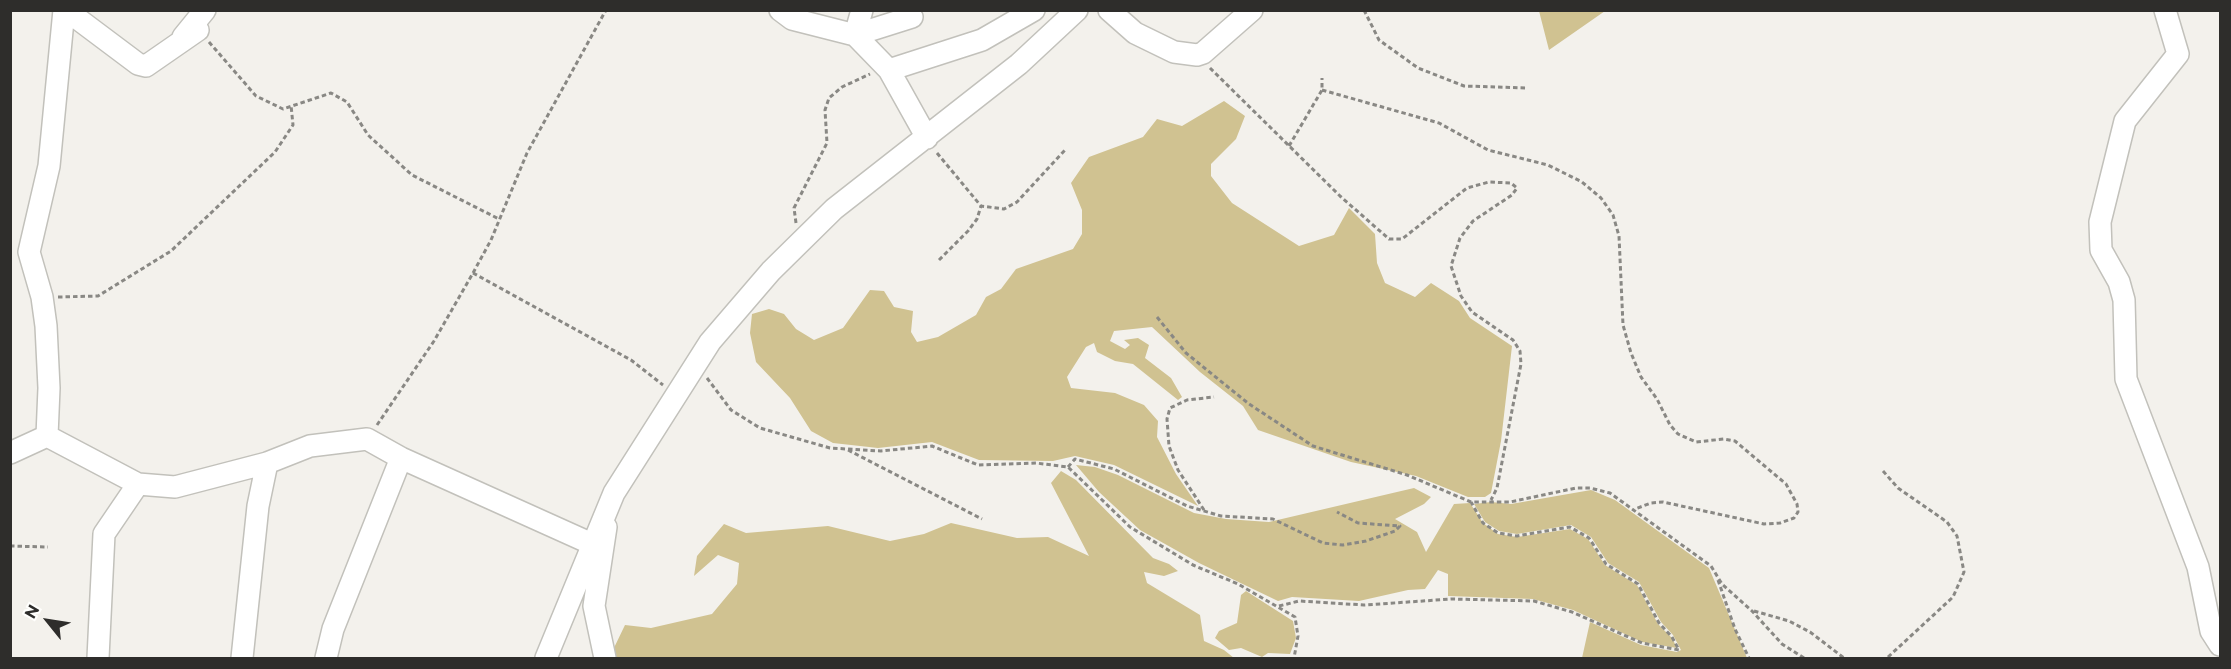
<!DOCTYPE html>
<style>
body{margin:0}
#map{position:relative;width:2231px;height:669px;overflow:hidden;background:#f3f1ec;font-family:Montserrat,sans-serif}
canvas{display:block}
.frame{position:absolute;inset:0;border:12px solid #2e2d2b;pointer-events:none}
.north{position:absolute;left:18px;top:591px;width:60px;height:60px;-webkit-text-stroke:4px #fffffd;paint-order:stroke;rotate:300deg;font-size:16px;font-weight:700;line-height:24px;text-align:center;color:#2e2d2b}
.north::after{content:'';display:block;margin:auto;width:21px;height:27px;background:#2e2d2b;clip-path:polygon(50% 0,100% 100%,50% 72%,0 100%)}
</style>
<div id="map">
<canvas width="2231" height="669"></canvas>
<div class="frame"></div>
<div class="north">N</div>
</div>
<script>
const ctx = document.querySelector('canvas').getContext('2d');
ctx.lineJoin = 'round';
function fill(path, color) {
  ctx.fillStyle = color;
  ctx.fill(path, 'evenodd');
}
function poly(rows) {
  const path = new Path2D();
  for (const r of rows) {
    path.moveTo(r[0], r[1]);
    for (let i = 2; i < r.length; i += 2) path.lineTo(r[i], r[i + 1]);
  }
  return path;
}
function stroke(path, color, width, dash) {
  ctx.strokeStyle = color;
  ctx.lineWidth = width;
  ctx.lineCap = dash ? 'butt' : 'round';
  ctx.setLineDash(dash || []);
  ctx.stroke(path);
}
fill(poly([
 [1539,11,1539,10,1605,11,1549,50],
 [1224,101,1245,116,1236,139,1211,164,1211,176,1232,203,1299,246,1334,235,1349,208,1375,234,1377,263,1385,283,1415,297,1431,283,1459,301,1470,318,1512,346,1501,441,1491,493,1485,497,1468,497,1416,476,1351,462,1258,430,1243,406,1200,372,1152,327,1114,331,1110,341,1125,349,1130,345,1124,340,1138,338,1149,345,1145,358,1171,378,1182,397,1178,400,1133,364,1115,361,1097,352,1094,343,1086,347,1067,377,1071,388,1115,393,1144,405,1158,421,1157,437,1176,474,1198,506,1114,465,1075,456,1053,461,979,460,932,442,878,448,833,443,811,431,790,398,756,362,750,333,752,314,769,309,784,314,796,329,814,340,843,328,870,290,884,291,894,307,913,311,911,332,917,342,938,337,976,315,986,297,1001,289,1016,269,1073,249,1082,234,1082,210,1071,183,1089,157,1143,137,1157,119,1182,126],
 [1076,465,1095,467,1118,475,1194,513,1226,519,1269,522,1414,488,1431,497,1424,504,1395,519,1417,532,1426,552,1454,504,1470,503,1483,523,1498,534,1517,537,1570,529,1588,539,1605,565,1637,585,1658,624,1672,638,1677,648,1642,642,1573,610,1533,599,1448,596,1448,574,1438,570,1425,589,1408,590,1359,601,1292,597,1278,601,1199,563,1140,530,1099,492],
 [1061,471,1076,480,1153,558,1169,564,1178,571,1164,576,1144,572,1147,583,1200,615,1204,641,1224,650,1234,658,611,658,612,652,625,625,651,628,712,614,737,584,739,563,718,555,694,576,697,556,724,524,746,533,828,526,890,541,924,534,951,523,1017,538,1048,537,1089,556,1051,483],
 [1591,490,1615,500,1709,568,1747,658,1582,658,1590,622,1641,645,1677,652,1681,650,1673,635,1661,622,1639,582,1608,563,1591,537,1571,525,1517,534,1499,531,1485,522,1474,504,1491,502,1511,504],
 [1246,591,1293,621,1296,638,1290,654,1268,653,1262,657,1241,648,1229,650,1215,638,1219,631,1237,623,1241,595]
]), '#d0c291');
const minor = poly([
 [66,10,138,64,146,66,198,30],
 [780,10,792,19,855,35,889,70,982,40,1034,10],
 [1109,10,1135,33,1174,52,1197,55,1203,53,1252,10],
 [2165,10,2178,54,2125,121,2100,222,2101,250,2119,282,2124,300,2126,379,2198,567,2211,631,2220,645],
 [855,35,912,17],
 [855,35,862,10],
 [183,37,205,10],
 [889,70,927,138],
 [47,436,49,388,46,326,42,297,29,252,49,166,64,10],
 [10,453,47,436,138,484,175,487,267,463,310,446,367,439,401,458,592,544],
 [98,658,104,534,138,484],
 [242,658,258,506,267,463],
 [326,658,333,629,401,458],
 [546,658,614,493,710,342,771,271,834,209,1019,64,1077,10],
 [605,658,594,606,606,527]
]);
stroke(minor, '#c2c1bb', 24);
stroke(poly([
 [1364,10,1379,40,1418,68,1464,86,1528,88],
 [209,42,256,96,283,109,331,93,347,102,368,135,412,175,499,219],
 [1210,68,1340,196,1389,239,1402,239,1467,188,1489,182,1511,183,1517,188,1512,195,1473,221,1460,238,1451,266,1461,296,1472,312,1513,340,1520,351,1521,364,1497,488,1491,500],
 [1322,90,1439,123,1488,150,1548,165,1582,182,1601,198,1613,215,1619,236,1623,325,1631,353,1641,377,1657,399,1670,425,1678,434,1696,442,1724,439,1735,441,1786,484,1797,504,1798,512,1794,518,1780,523,1764,524,1663,502,1651,503,1635,509],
 [1289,146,1322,90,1322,78],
 [937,153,981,206,1004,209,1017,202,1065,150],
 [796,223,794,208,827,143,825,110,829,98,842,87,870,74],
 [939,260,968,231,977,219,981,206],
 [473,273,631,360,663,385],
 [58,297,98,296,171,251,275,152,293,125,291,105],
 [1157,317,1186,353,1249,404,1313,446,1407,475,1471,502,1510,502,1576,488,1590,488,1610,493,1711,566,1722,584,1752,611,1782,644,1804,658],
 [707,378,731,410,760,428,830,448,881,451,932,446,978,465,1036,463,1068,467,1130,527,1193,565,1238,584,1295,617,1298,636,1294,658],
 [377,425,434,341,473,273,491,240,527,153,606,10],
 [848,450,982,519],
 [1068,467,1075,459,1114,469,1187,506,1221,516,1273,519,1323,543,1343,545,1366,541,1395,531,1400,526,1358,523,1337,512],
 [1883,471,1898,488,1947,522,1957,536,1964,572,1953,597,1887,658],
 [1204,510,1178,470,1169,446,1167,419,1170,408,1187,400,1214,397],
 [10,546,48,547],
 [1718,580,1735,629,1749,658],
 [1279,606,1299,601,1364,605,1452,599,1534,601,1572,612,1642,643,1679,650,1672,637,1659,623,1638,584,1606,564,1589,538,1570,527,1517,536,1498,533,1483,523,1471,502],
 [1754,611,1789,621,1810,632,1844,658]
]), '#898884', 3, [4.5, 3]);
stroke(minor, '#fff', 21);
</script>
